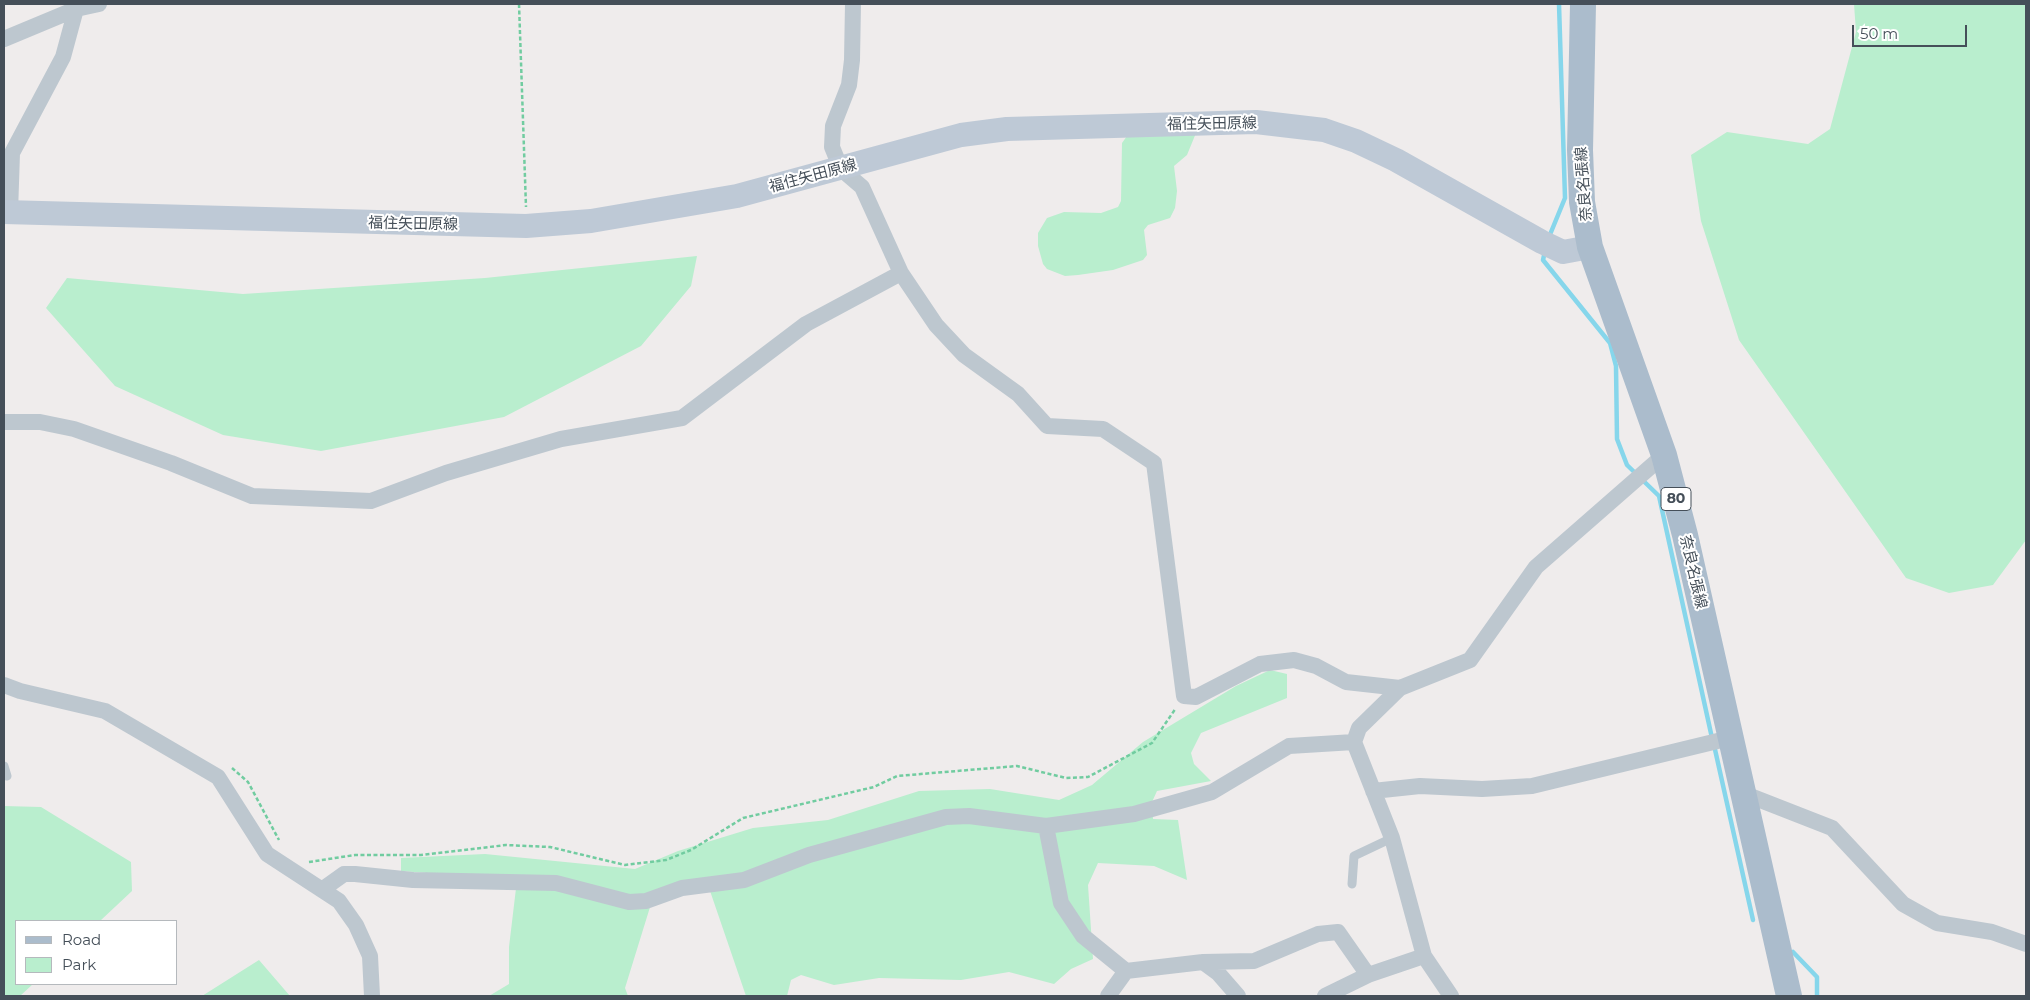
<!DOCTYPE html>
<meta charset="utf-8">
<style>
body{margin:0}
#map{position:relative;width:2030px;height:1000px;overflow:hidden;background:#efecec;font-family:Montserrat,sans-serif}
canvas{display:block}
.frame{position:absolute;inset:0;border:5px solid #454f59;pointer-events:none}
.legend{position:absolute;left:15px;top:920px;width:162px;height:65px;box-sizing:border-box;background:#fff;border:1px solid #b5b9bd;margin:0;padding:6px 9px;list-style:none;font-size:15px;color:#454f59}
.legend li{display:flex;align-items:center;gap:10px;height:25px}
.legend b{width:25px;border:1px solid #b5b9bd}
.scale{position:absolute;left:1852px;top:25px;width:115px;height:22px;box-sizing:border-box;border:2px solid #454f59;border-top:0;padding-left:6px;font-size:15px;line-height:18px;white-space:nowrap;color:#454f59;-webkit-text-stroke:4px #fff;paint-order:stroke}
</style>
<div id="map">
<canvas width="2030" height="1000"></canvas>
<div class="frame"></div>
<ul class="legend">
<li><b style="height:6px;background:#abbccc"></b>Road</li>
<li><b style="height:14px;background:#b9eece"></b>Park</li>
</ul>
<div class="scale">50 m</div>
</div>
<script>
const ctx = document.querySelector('canvas').getContext('2d');
ctx.lineJoin = 'round';
function fill(path, color) {
  ctx.fillStyle = color;
  ctx.fill(path, 'evenodd');
}
function poly(rows) {
  const path = new Path2D();
  for (const r of rows) {
    path.moveTo(r[0], r[1]);
    for (let i = 2; i < r.length; i += 2) path.lineTo(r[i], r[i + 1]);
  }
  return path;
}
function stroke(path, color, width, dash) {
  ctx.strokeStyle = color;
  ctx.lineWidth = width;
  ctx.lineCap = dash ? 'butt' : 'round';
  ctx.setLineDash(dash || []);
  ctx.stroke(path);
}
function label(font, color, halo, rows, align = 'center') {
  ctx.font = font + ' Montserrat,"Noto Sans JP",sans-serif';
  ctx.lineWidth = 4;
  ctx.setLineDash([]);
  ctx.textBaseline = 'middle';
  ctx.strokeStyle = halo;
  ctx.fillStyle = color;
  for (const [text, x, y, turn = 0] of rows) {
    ctx.save();
    ctx.translate(x, y);
    ctx.rotate((+turn || 0) * Math.PI / 180);
    ctx.textAlign = isNaN(turn) ? turn : align;
    if (halo) ctx.strokeText(text, 0, 0);
    ctx.fillText(text, 0, 0);
    ctx.restore();
  }
}
fill(poly([
 [1854,4,2026,4,2026,540,1993,585,1949,593,1906,578,1739,340,1701,221,1691,155,1727,132,1808,144,1830,129,1856,32],
 [1196,133,1187,155,1174,166,1177,191,1175,208,1170,218,1148,225,1144,230,1147,255,1143,260,1113,270,1078,275,1065,276,1047,269,1043,264,1038,246,1038,233,1047,218,1064,212,1101,213,1118,207,1121,201,1122,143,1127,136],
 [697,256,691,286,641,346,504,417,321,451,223,435,115,386,46,308,67,278,243,294,485,278],
 [1270,670,1287,674,1287,698,1201,733,1191,753,1194,764,1211,781,1157,791,1152,802,1153,819,1178,820,1187,880,1154,866,1098,863,1088,885,1093,959,1071,969,1054,984,1009,972,961,980,879,978,834,985,801,975,791,980,787,996,746,996,708,885,655,891,625,988,628,996,489,996,509,984,509,947,517,880,401,871,401,858,485,854,635,869,678,851,753,828,828,820,919,791,990,789,1059,800,1092,785,1143,742,1236,686],
 [4,806,41,807,131,862,132,891,100,921,16,921,16,984,33,984,20,996,4,996],
 [259,960,290,996,202,996]
]), '#b9eece');
stroke(poly([
 [1549,237,1565,198,1559,4],
 [1545,251,1543,260,1610,343,1616,366,1617,439,1627,465,1659,496,1712,738],
 [1714,745,1753,920],
 [1793,952,1817,977,1817,996]
]), '#86d6eb', 4.5);
stroke(poly([
 [519,4,526,207],
 [232,768,248,782,279,840],
 [309,862,355,855,421,855,506,845,550,847,625,865,666,860,691,850,743,818,874,787,897,776,1017,766,1066,778,1088,777,1152,743,1176,708]
]), '#71cca0', 2.5, [4, 2.5]);
stroke(poly([
 [4,766,7,776],
 [1352,884,1354,856,1392,838]
]), '#bdc7cf', 9);
stroke(poly([
 [853,4,852,60,849,85,833,126,832,147,841,169,862,187,901,273,936,325,964,355,1018,394,1047,426,1103,429,1154,463,1184,696,1196,697,1260,664,1294,660,1316,666,1346,682,1400,688],
 [4,39,76,9,99,4],
 [10,213,12,153,63,57,76,9],
 [4,422,40,422,74,429,171,463,252,496,371,501,446,473,561,439,682,418,806,324,901,273],
 [4,685,20,691,105,711,218,777,267,854,339,901,356,925,370,956,372,996],
 [1373,791,1420,786,1482,789,1532,786,1730,738],
 [1745,794,1832,828,1903,904,1937,923,1992,932,2026,944],
 [1046,826,1061,903,1083,936,1126,971],
 [323,889,344,874,355,874,413,880,556,883,629,902,646,901,682,888,744,880,809,855,946,817,969,816,1046,826,1134,814,1212,792,1289,746,1354,742],
 [1203,962,1218,973,1238,996],
 [1108,996,1126,971,1203,962,1254,961,1318,934,1338,932,1368,975],
 [1325,996,1368,975,1424,956],
 [1451,996,1424,956,1392,838,1354,742,1359,728,1400,688,1470,660,1536,567,1664,455]
]), '#bdc7cf', 16);
stroke(poly([
 [4,212,526,226,591,221,737,196,961,135,1007,129,1256,122,1324,130,1356,141,1396,160,1542,242,1563,252,1590,247]
]), '#bec9d6', 24);
stroke(poly([
 [1583,4,1580,150,1582,202,1590,247,1664,455,1685,535,1789,996]
]), '#abbccc', 26);
for (const [x, y, w] of [
 [1676,499,30]
]) {
  const box = new Path2D();
  box.roundRect(x - w / 2, y - 11.5, w, 23, 4);
  ctx.fillStyle = '#fff';
  ctx.fill(box);
  stroke(box, '#454f59', 1);
}
label('bold 14px', '#454f59', null, [
 ["80",1676,499]
]);
label('15px', '#454f59', '#fff', [
 ["福住矢田原線",1212,124,-1],
 ["福住矢田原線",813,176,-15],
 ["奈良名張線",1584,184,-94],
 ["福住矢田原線",413,224,1],
 ["奈良名張線",1693,572,77]
]);
</script>
